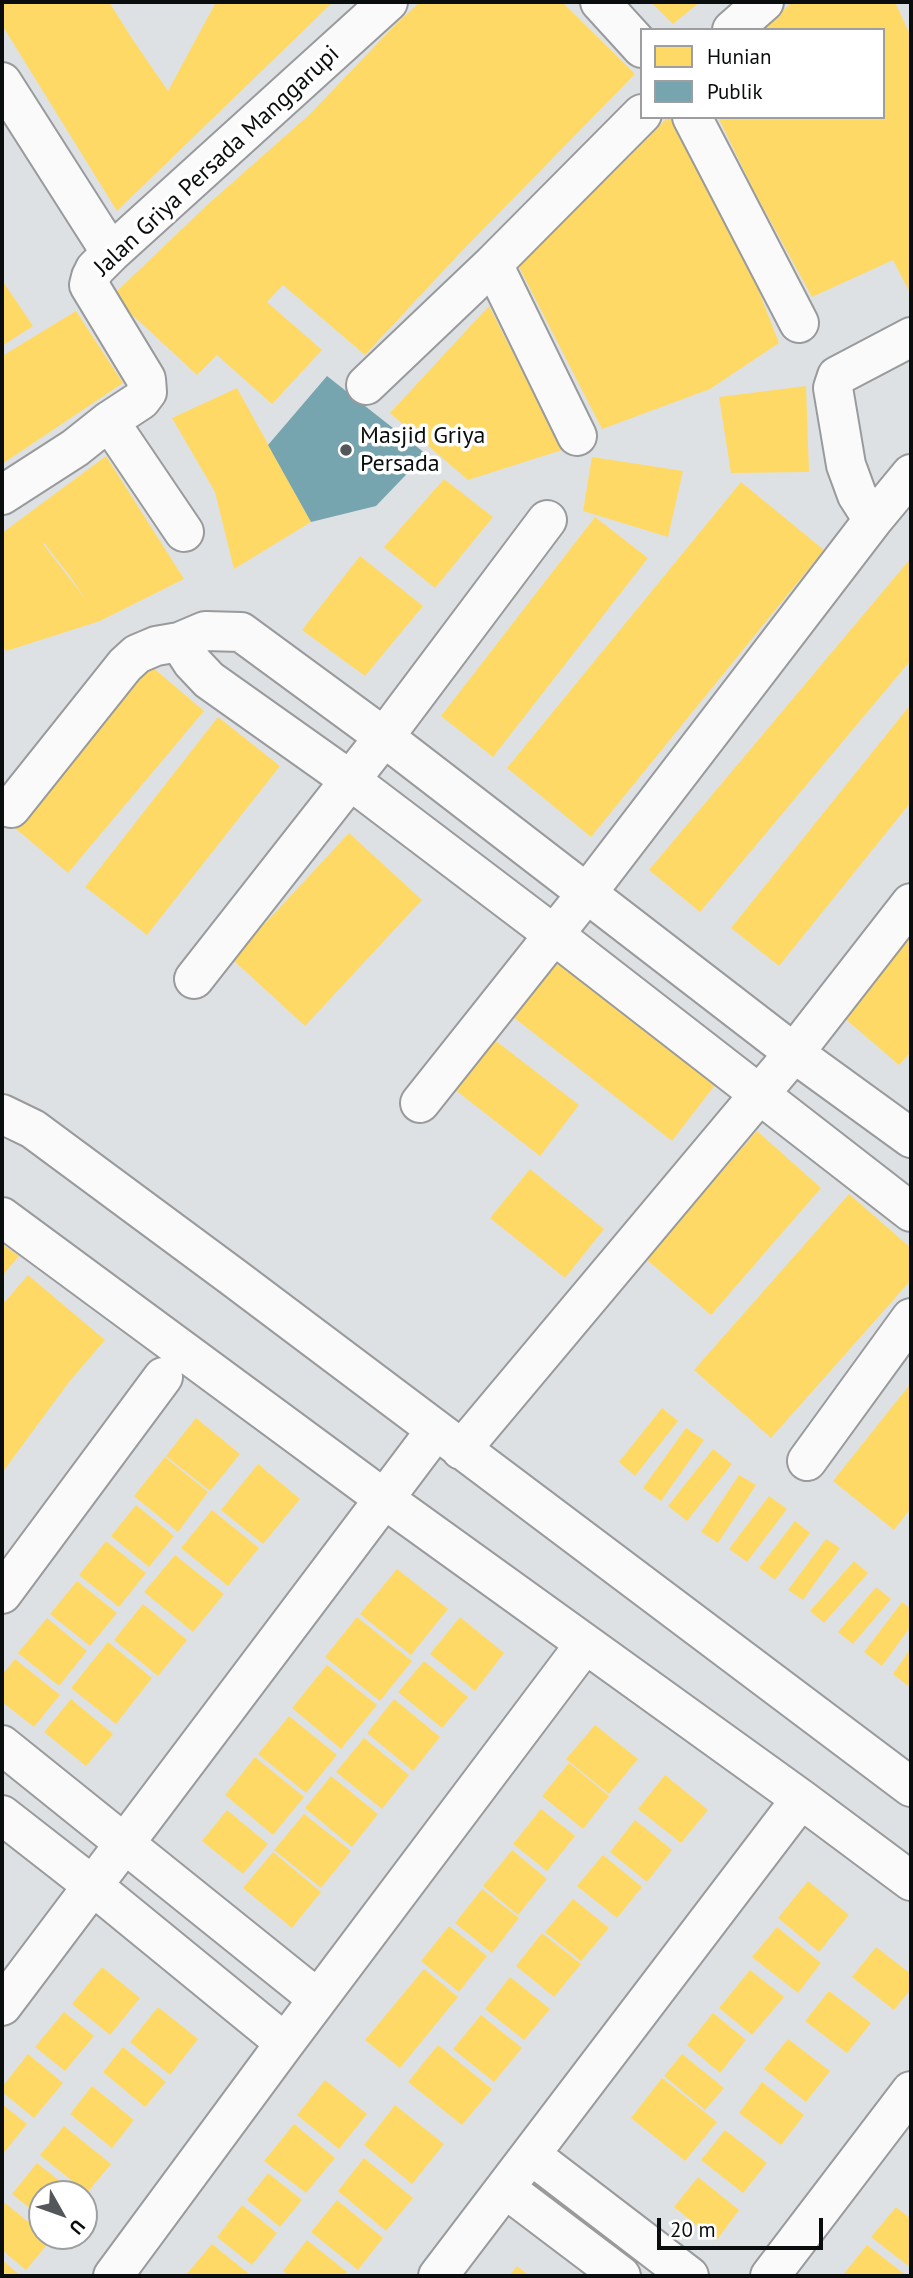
<!DOCTYPE html>
<style>
body{margin:0}
#map{position:relative;width:913px;height:2278px;overflow:hidden;background:#dee1e4;font-family:"PT Sans",sans-serif}
canvas{display:block}
.frame{position:absolute;inset:0;border:4px solid #0a0d0e;pointer-events:none}
.legend{position:absolute;left:640px;top:28px;width:245px;height:91px;box-sizing:border-box;background:#fff;border:2px solid #9d9e9f;margin:0;padding:9px 12px;list-style:none;font-size:21px;color:#0a0d0e}
.legend li{display:flex;align-items:center;gap:14px;height:35px}
.legend b{width:35px;border:2px solid #9d9e9f}
.north{position:absolute;left:28px;top:2180px;width:70px;height:70px;box-sizing:border-box;background:#fff;border:2px solid #9d9e9f;border-radius:50%;rotate:130deg;font-size:19px;font-weight:700;line-height:28px;text-align:center;color:#0a0d0e}
.north::after{content:'';display:block;margin:auto;width:24px;height:32px;background:#545759;clip-path:polygon(50% 0,100% 100%,50% 72%,0 100%)}
.scale{position:absolute;left:657px;top:2218px;width:166px;height:32px;box-sizing:border-box;border:4px solid #0a0d0e;border-top:0;padding-left:9px;font-size:21px;line-height:24px;white-space:nowrap;color:#0a0d0e;-webkit-text-stroke:5px #fff;paint-order:stroke}
</style>
<div id="map">
<canvas width="913" height="2278"></canvas>
<div class="frame"></div>
<ul class="legend">
<li><b style="height:19px;background:#ffd966"></b>Hunian</li>
<li><b style="height:19px;background:#76a5af"></b>Publik</li>
</ul>
<div class="north">U</div>
<div class="scale">20 m</div>
</div>
<script>
const ctx = document.querySelector('canvas').getContext('2d');
ctx.lineJoin = 'round';
function fill(path, color) {
  ctx.fillStyle = color;
  ctx.fill(path, 'evenodd');
}
function poly(rows) {
  const path = new Path2D();
  for (const r of rows) {
    path.moveTo(r[0], r[1]);
    for (let i = 2; i < r.length; i += 2) path.lineTo(r[i], r[i + 1]);
  }
  return path;
}
function stroke(path, color, width, dash) {
  ctx.strokeStyle = color;
  ctx.lineWidth = width;
  ctx.lineCap = dash ? 'butt' : 'round';
  ctx.setLineDash(dash || []);
  ctx.stroke(path);
}
function label(font, color, halo, rows, align = 'center') {
  ctx.font = font + ' "PT Sans",sans-serif';
  ctx.lineWidth = 7;
  ctx.setLineDash([]);
  ctx.textBaseline = 'middle';
  ctx.strokeStyle = halo;
  ctx.fillStyle = color;
  for (const [text, x, y, turn = 0] of rows) {
    ctx.save();
    ctx.translate(x, y);
    ctx.rotate((+turn || 0) * Math.PI / 180);
    ctx.textAlign = isNaN(turn) ? turn : align;
    if (halo) ctx.strokeText(text, 0, 0);
    ctx.fillText(text, 0, 0);
    ctx.restore();
  }
}
fill(poly([
 [2,2,109,2,133,40,168,91,216,2,333,2,117,211,2,25],
 [420,2,562,2,635,74,459,254,365,355,283,285,267,302,322,350,272,404,217,355,197,375,112,296,206,206,310,114,395,25],
 [651,2,700,2,673,24],
 [792,2,895,2,911,37,911,295,893,260,812,297,753,189,718,117,883,117,883,30,762,30],
 [668,117,671,117,744,253,779,343,710,389,602,429,519,267],
 [2,280,33,326,2,346],
 [489,306,562,450,468,480,390,413],
 [76,311,123,383,2,464,2,356],
 [806,386,809,472,731,473,719,397],
 [237,388,311,522,234,569,215,492,172,418],
 [106,456,184,579,100,621,6,651,2,645,2,533],
 [44,543,69,575,87,601,43,544],
 [592,457,683,471,668,537,583,511],
 [444,479,493,517,435,588,384,547],
 [741,482,824,550,591,837,507,768],
 [595,517,648,558,493,757,441,716],
 [360,556,423,606,365,676,302,630],
 [911,558,911,660,700,912,649,870],
 [151,666,204,711,68,873,15,828],
 [911,704,911,802,779,966,731,928],
 [218,717,280,766,147,935,85,887],
 [349,833,422,900,305,1026,232,959],
 [911,920,911,1052,899,1065,835,1010],
 [551,957,715,1085,672,1141,508,1013],
 [492,1038,579,1105,540,1156,454,1089],
 [757,1131,821,1188,711,1315,646,1259],
 [530,1169,604,1229,565,1278,490,1218],
 [849,1194,911,1248,911,1280,771,1438,694,1370],
 [2,1244,19,1256,2,1276],
 [28,1275,105,1340,69,1382,2,1473,2,1305],
 [911,1383,911,1508,894,1530,833,1481],
 [662,1408,678,1421,635,1476,619,1462],
 [196,1418,240,1454,210,1491,166,1456],
 [686,1428,704,1440,661,1501,643,1488],
 [713,1449,732,1464,687,1521,668,1506],
 [165,1457,208,1492,178,1532,134,1496],
 [258,1464,300,1499,263,1544,221,1510],
 [739,1475,756,1485,718,1543,701,1532],
 [769,1496,787,1509,747,1562,729,1549],
 [136,1505,174,1536,149,1567,111,1536],
 [212,1510,259,1548,228,1586,181,1548],
 [795,1521,810,1533,775,1580,759,1568],
 [826,1539,840,1548,803,1600,788,1590],
 [106,1541,146,1573,119,1607,79,1575],
 [175,1555,224,1594,193,1632,144,1592],
 [854,1561,868,1573,824,1623,810,1611],
 [397,1569,448,1609,411,1655,360,1614],
 [77,1581,117,1613,90,1646,50,1614],
 [876,1587,891,1599,853,1644,838,1632],
 [902,1602,911,1609,911,1626,882,1666,864,1652],
 [143,1604,187,1640,158,1676,114,1640],
 [357,1617,412,1661,380,1701,325,1657],
 [460,1617,504,1653,475,1691,430,1654],
 [47,1618,87,1651,59,1686,18,1653],
 [108,1642,152,1678,116,1724,71,1688],
 [911,1648,911,1681,908,1686,893,1674],
 [15,1659,60,1695,34,1727,2,1702,2,1675],
 [424,1661,468,1697,442,1728,398,1692],
 [327,1665,377,1705,341,1749,292,1708],
 [71,1699,113,1734,86,1766,44,1732],
 [394,1699,440,1737,413,1771,367,1733],
 [289,1716,337,1755,306,1793,258,1754],
 [595,1725,638,1759,609,1794,566,1759],
 [364,1738,409,1775,382,1809,336,1772],
 [255,1757,304,1797,273,1835,225,1795],
 [569,1763,609,1796,583,1829,542,1796],
 [665,1775,708,1810,681,1843,638,1809],
 [331,1776,378,1814,352,1847,305,1808],
 [541,1809,575,1836,547,1871,513,1844],
 [227,1810,268,1844,243,1874,202,1841],
 [304,1814,351,1851,321,1888,274,1850],
 [635,1820,672,1850,647,1882,610,1852],
 [512,1850,547,1879,518,1915,483,1886],
 [273,1852,321,1892,292,1928,243,1888],
 [603,1855,642,1887,617,1918,577,1886],
 [808,1881,849,1915,819,1952,778,1918],
 [482,1889,519,1918,492,1953,455,1923],
 [573,1899,609,1928,581,1961,545,1932],
 [449,1926,487,1956,459,1992,421,1961],
 [777,1927,821,1963,798,1993,752,1957],
 [542,1933,581,1964,554,1997,516,1966],
 [876,1947,911,1974,911,1989,894,2010,852,1977],
 [102,1967,140,1998,110,2035,72,2004],
 [424,1969,458,1997,400,2068,365,2040],
 [750,1970,784,1997,752,2035,719,2008],
 [510,1977,550,2009,524,2040,485,2009],
 [829,1991,871,2023,847,2053,805,2021],
 [158,2007,198,2039,170,2075,130,2042],
 [64,2012,94,2036,65,2071,35,2047],
 [713,2013,746,2040,720,2073,687,2045],
 [481,2015,522,2048,494,2082,453,2049],
 [788,2039,830,2071,806,2102,764,2069],
 [438,2045,492,2089,462,2125,408,2082],
 [123,2047,166,2082,145,2107,103,2072],
 [28,2054,63,2083,34,2118,2,2092,2,2087],
 [682,2054,724,2088,705,2110,664,2076],
 [662,2078,717,2122,685,2161,631,2118],
 [325,2080,367,2114,339,2149,297,2115],
 [762,2082,804,2115,781,2145,739,2113],
 [92,2086,134,2120,112,2148,70,2114],
 [2,2104,27,2124,2,2155],
 [395,2105,444,2144,412,2184,364,2145],
 [294,2124,335,2158,306,2193,264,2161],
 [64,2126,111,2164,87,2193,40,2155],
 [725,2130,767,2163,743,2193,701,2160],
 [364,2158,413,2198,386,2231,338,2191],
 [37,2163,76,2194,42,2194,42,2218,12,2194],
 [268,2173,302,2200,280,2227,247,2200],
 [698,2177,739,2210,716,2241,674,2207],
 [337,2200,383,2238,358,2270,311,2232],
 [5,2203,42,2233,42,2236,46,2236,51,2240,26,2270,2,2250,2,2207],
 [242,2205,277,2233,252,2265,217,2237],
 [896,2207,911,2219,911,2268,871,2237],
 [307,2240,347,2272,343,2276,289,2276,283,2271],
 [212,2244,248,2273,245,2276,185,2276],
 [867,2245,907,2276,842,2276],
 [2,2260,21,2276,2,2276],
 [517,2266,530,2276,509,2276]
]), '#ffd966');
fill(poly([
 [327,376,426,454,376,506,311,522,268,445]
]), '#76a5af');
const street = poly([
 [600,2,642,48],
 [732,30,764,2],
 [2,82,111,253],
 [692,117,799,323],
 [493,264,577,436],
 [366,385,493,264,642,114],
 [2,495,75,448,109,421],
 [873,520,857,495,846,465,833,388,837,376,911,337],
 [184,532,109,421,141,400,147,392,146,379,89,285,91,277,95,269,111,253,388,2],
 [179,642,192,662,209,680,350,780,553,934,911,1212],
 [11,808,125,665,137,654,156,646,179,642,205,631,241,632,384,737,794,1053,911,1138],
 [194,979,384,737,547,520],
 [420,1103,587,893,873,520,911,474],
 [2,1114,33,1129,233,1277,911,1787],
 [2,1217,383,1498,801,1799,911,1881],
 [461,1450,794,1053,911,903],
 [807,1461,911,1318],
 [2,1594,163,1377],
 [2,1745,318,1999],
 [2,1815,93,1886,285,2043],
 [2,2006,436,1430],
 [531,2155,689,2276],
 [506,2189,621,2276],
 [113,2276,285,2043,585,1644],
 [438,2276,801,1799],
 [770,2276,911,2091]
]);
stroke(street, '#989a9c', 42);
stroke(street, '#fafafb', 38);
for (const [x, y, r, color] of [
 [346,450,7,"#545759"]
]) {
  const dot = new Path2D();
  dot.arc(x, y, r, 0, 2 * Math.PI);
  ctx.fillStyle = color;
  ctx.fill(dot);
  stroke(dot, '#fff', 2.5);
}
label('24px', '#0a0d0e', '#fff', [
 ["Jalan Griya Persada Manggarupi",217,161,-43]
]);
label('24px', '#0a0d0e', '#fff', [
 ["Masjid Griya",360,436],
 ["Persada",360,464]
], 'left');
</script>
